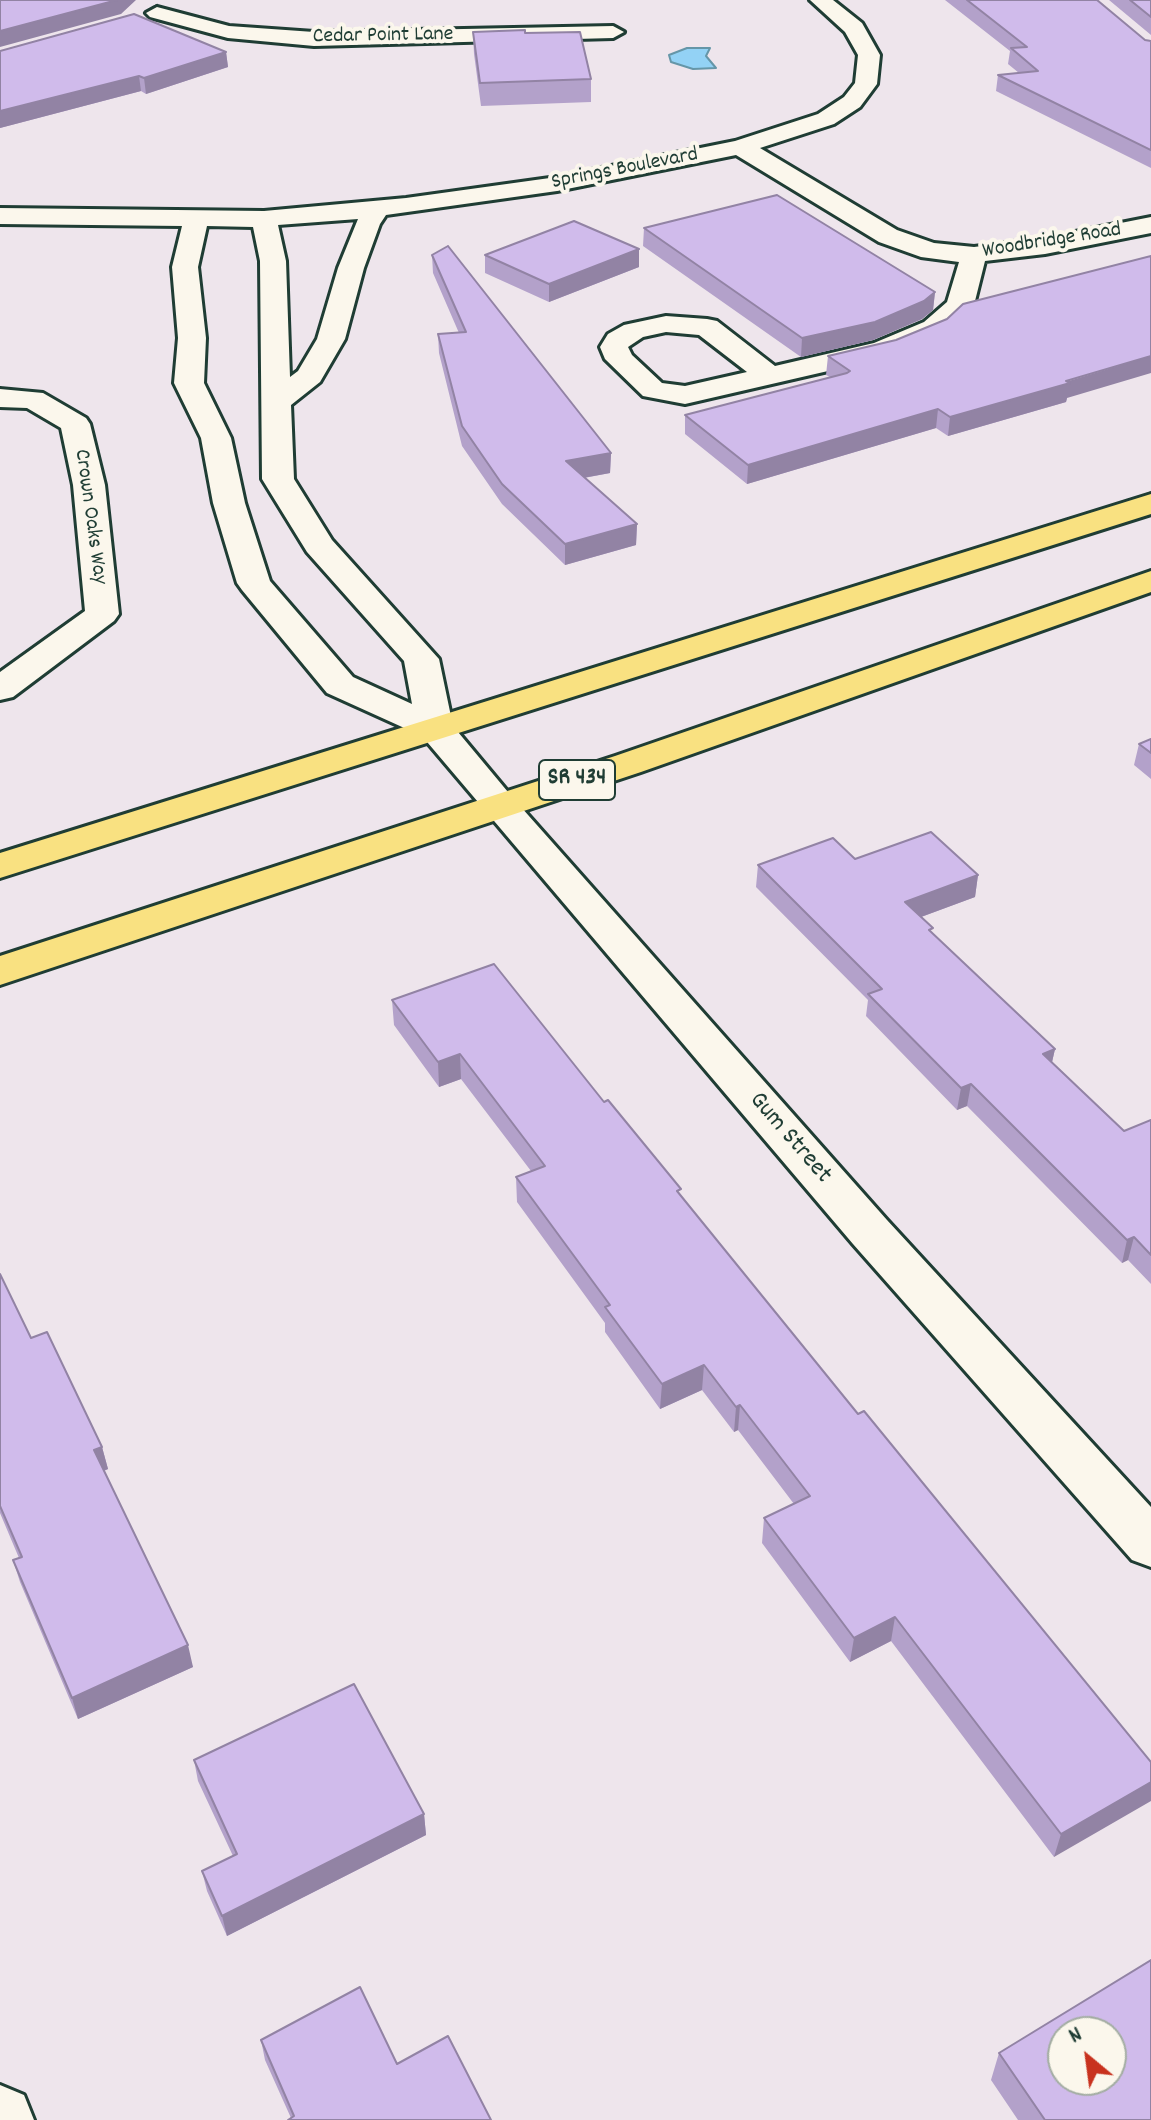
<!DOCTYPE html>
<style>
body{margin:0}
#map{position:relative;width:1151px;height:2120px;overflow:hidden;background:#eee5ec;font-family:Dekko,sans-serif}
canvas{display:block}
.north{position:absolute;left:1047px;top:2016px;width:80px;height:80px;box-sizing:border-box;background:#fbf7ec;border:2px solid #a3ada2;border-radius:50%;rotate:331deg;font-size:22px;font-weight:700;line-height:32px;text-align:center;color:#1f3d34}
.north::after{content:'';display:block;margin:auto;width:28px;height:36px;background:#c8321e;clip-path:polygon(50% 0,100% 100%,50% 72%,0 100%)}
</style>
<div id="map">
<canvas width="1151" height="2120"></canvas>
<div class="north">N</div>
</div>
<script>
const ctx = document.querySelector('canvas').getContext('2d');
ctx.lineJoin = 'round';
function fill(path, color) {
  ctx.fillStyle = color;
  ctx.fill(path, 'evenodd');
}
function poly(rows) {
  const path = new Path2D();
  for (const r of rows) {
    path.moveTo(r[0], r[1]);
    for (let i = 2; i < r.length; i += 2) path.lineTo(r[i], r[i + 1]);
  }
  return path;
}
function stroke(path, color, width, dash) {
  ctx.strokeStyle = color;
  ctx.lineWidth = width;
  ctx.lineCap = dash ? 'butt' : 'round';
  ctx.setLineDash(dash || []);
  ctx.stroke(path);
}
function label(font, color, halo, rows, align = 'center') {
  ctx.font = font + ' Dekko,sans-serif';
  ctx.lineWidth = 8;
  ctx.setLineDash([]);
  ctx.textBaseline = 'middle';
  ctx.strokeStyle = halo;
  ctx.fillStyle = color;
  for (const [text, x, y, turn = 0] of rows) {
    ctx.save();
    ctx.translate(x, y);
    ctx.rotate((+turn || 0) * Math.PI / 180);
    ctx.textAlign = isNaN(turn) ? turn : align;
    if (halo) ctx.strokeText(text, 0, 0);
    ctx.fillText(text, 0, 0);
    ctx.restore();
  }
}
const water = poly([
 [687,48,710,48,706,56,716,68,693,69,671,62,669,55,687,48]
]);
fill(water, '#93d2f5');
stroke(water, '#6596a8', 2);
const minor = poly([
 [810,0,833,0,862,23,880,55,877,84,860,107,834,124,760,148,897,230,934,243,974,247,1045,238,1151,217,1151,233,1045,254,985,261,974,305,944,334,893,356,685,404,643,396,605,359,600,347,608,334,624,325,666,316,707,319,717,321,775,366,874,343,924,322,947,302,959,262,921,257,879,242,736,155,557,191,386,215,380,224,364,268,345,339,320,382,291,405,294,479,332,540,439,659,453,726,513,798,887,1220,1151,1507,1151,1567,1132,1560,853,1244,422,736,327,693,242,590,237,583,213,503,201,438,174,383,178,338,172,267,182,226,0,224,0,208,264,211,406,198,557,177,735,141,818,114,844,97,855,83,858,55,845,32,810,0],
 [358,219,338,268,317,339,298,371,290,377,286,261,278,225,358,219],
 [207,226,253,227,260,261,262,479,307,552,404,661,412,704,353,677,270,581,245,503,231,438,204,383,206,338,198,267,207,226],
 [666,332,699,335,747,372,685,386,662,383,632,355,628,347,643,337,666,332],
 [157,7,229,26,314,32,613,26,624,32,613,38,314,46,228,38,150,17,146,13,157,7],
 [0,389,43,393,86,418,90,424,105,485,119,614,114,621,13,697,0,700,0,672,85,611,73,485,61,428,27,408,0,407,0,389],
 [0,2085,24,2095,34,2120,0,2120,0,2085]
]);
const primary = poly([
 [1151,494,1151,514,0,878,0,853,1151,494],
 [1151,571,1151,592,641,772,0,985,0,956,615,756,1151,571]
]);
stroke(minor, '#1f3d34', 6);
stroke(primary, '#1f3d34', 6);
fill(minor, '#fbf7ec');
fill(primary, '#f9e181');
fill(poly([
 [945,0,1097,0,1145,40,1151,41,1151,168,996,91,998,75,1019,73,1008,64,1010,51],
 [1109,0,1151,0,1151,35],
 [473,32,591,79,591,102,481,106,474,54],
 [0,51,226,52,228,67,146,94,141,91,0,128],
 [644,228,935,292,933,310,922,319,873,340,801,357,643,246],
 [432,255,611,453,610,473,584,478,637,524,636,545,565,565,502,504,462,446,439,353,438,334,459,333,433,273],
 [485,255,639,267,549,302,485,273],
 [828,356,1067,398,1066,402,948,436,936,428,747,484,685,434,685,415,830,377,826,375],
 [1151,739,1151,779,1134,765,1139,744],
 [855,859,978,875,975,897,921,917,932,933,1055,1049,1052,1062,1124,1131,1151,1120,1151,1284,1128,1260,1122,1263,967,1106,957,1110,866,1016,868,1000,756,887,758,865],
 [392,1000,604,1102,858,1414,1151,1762,1054,1857,891,1641,850,1662,762,1543,764,1518,794,1504,738,1430,734,1432,702,1390,660,1409,605,1332,605,1323,517,1202,516,1177,531,1171,461,1079,439,1087,394,1025],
 [0,1274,31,1338,102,1447,108,1469,104,1471,193,1667,78,1719,20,1582,13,1560,19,1558,0,1513],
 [194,1760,424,1814,426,1835,227,1936,207,1891,202,1871,233,1856,198,1781],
 [261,2040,397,2064,291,2118,265,2060],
 [999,2053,1151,2120,1018,2120,991,2080]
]), '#b3a1ca');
fill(poly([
 [117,0,136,0,121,14,0,47,0,31],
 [226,52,228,67,146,94,144,78],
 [139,76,141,91,0,128,0,111],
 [639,249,639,267,549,302,549,284],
 [935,292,933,310,922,319,873,340,801,357,802,338],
 [1151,356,1151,373,1067,398,1066,402,948,436,950,417],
 [938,409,936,428,747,484,748,465],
 [611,453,610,473,566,481,566,461],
 [637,524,636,545,565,565,565,544],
 [978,875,975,897,902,924,905,902],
 [1055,1049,1050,1071,1043,1054],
 [460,1054,461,1079,439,1087,438,1062],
 [971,1084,967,1106,957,1110,961,1088],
 [1134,1237,1128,1260,1122,1263,1127,1240],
 [704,1365,702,1390,660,1409,662,1384],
 [740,1405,738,1430,734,1432,736,1407],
 [102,1447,108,1469,100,1472,94,1450],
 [895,1617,891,1641,850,1662,854,1638],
 [188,1645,193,1667,78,1719,72,1698],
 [1151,1782,1151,1801,1054,1857,1061,1834],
 [424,1814,426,1835,227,1936,222,1916]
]), '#9283a4');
const building = poly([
 [0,0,117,0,0,31,0,0],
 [967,0,1097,0,1145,40,1151,41,1151,150,998,75,1038,71,1011,48,1027,47,967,0],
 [1130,0,1151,0,1151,17,1130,0],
 [134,14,226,52,144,78,139,76,0,111,0,51,134,14],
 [525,30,525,33,580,32,591,79,480,83,473,32,525,30],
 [777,195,935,292,924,301,875,322,802,338,644,228,777,195],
 [574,221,639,249,549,284,485,255,574,221],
 [448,246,611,453,566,461,637,524,565,544,502,484,462,426,438,334,466,332,432,255,448,246],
 [1151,256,1151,356,1066,381,1070,383,950,417,938,409,748,465,685,415,847,373,850,371,828,356,896,340,947,319,963,304,1151,256],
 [1151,739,1151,753,1139,744,1151,739],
 [931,832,978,875,905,902,933,928,929,930,1055,1049,1043,1054,1124,1131,1151,1120,1151,1255,1134,1237,1127,1240,971,1084,961,1088,868,994,882,989,758,865,833,838,855,859,931,832],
 [494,964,604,1102,608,1100,681,1189,677,1191,858,1414,864,1411,1151,1762,1151,1782,1061,1834,895,1617,854,1638,764,1518,810,1496,740,1405,736,1407,704,1365,662,1384,605,1307,610,1305,516,1177,545,1166,460,1054,438,1062,392,1000,494,964],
 [0,1274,31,1338,47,1332,102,1447,94,1450,188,1645,72,1698,13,1560,22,1557,0,1506,0,1274],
 [354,1684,424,1814,222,1916,202,1871,237,1854,194,1760,354,1684],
 [1151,1960,1151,2120,1045,2120,999,2053,1151,1960],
 [1063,2032,1111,2032,1111,2080,1063,2080,1063,2032],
 [360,1987,397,2064,448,2036,491,2120,288,2120,294,2116,261,2040,360,1987]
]);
fill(building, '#d0bbeb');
stroke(building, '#9283a4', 2);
label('22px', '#1f3d34', '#fbf7ec', [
 ["Cedar Point Lane",383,37,-1],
 ["Springs Boulevard",625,170,-11],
 ["Woodbridge Road",1052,242,-9],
 ["Crown Oaks Way",89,517,82]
]);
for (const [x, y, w] of [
 [577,780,76]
]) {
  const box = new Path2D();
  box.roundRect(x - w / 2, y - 20, w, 40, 6);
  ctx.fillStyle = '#fbf7ec';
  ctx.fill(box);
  stroke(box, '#1f3d34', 2);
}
label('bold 24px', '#1f3d34', null, [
 ["SR 434",577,780]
]);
label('26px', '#1f3d34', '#fbf7ec', [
 ["Gum Street",789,1139,49]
]);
</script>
